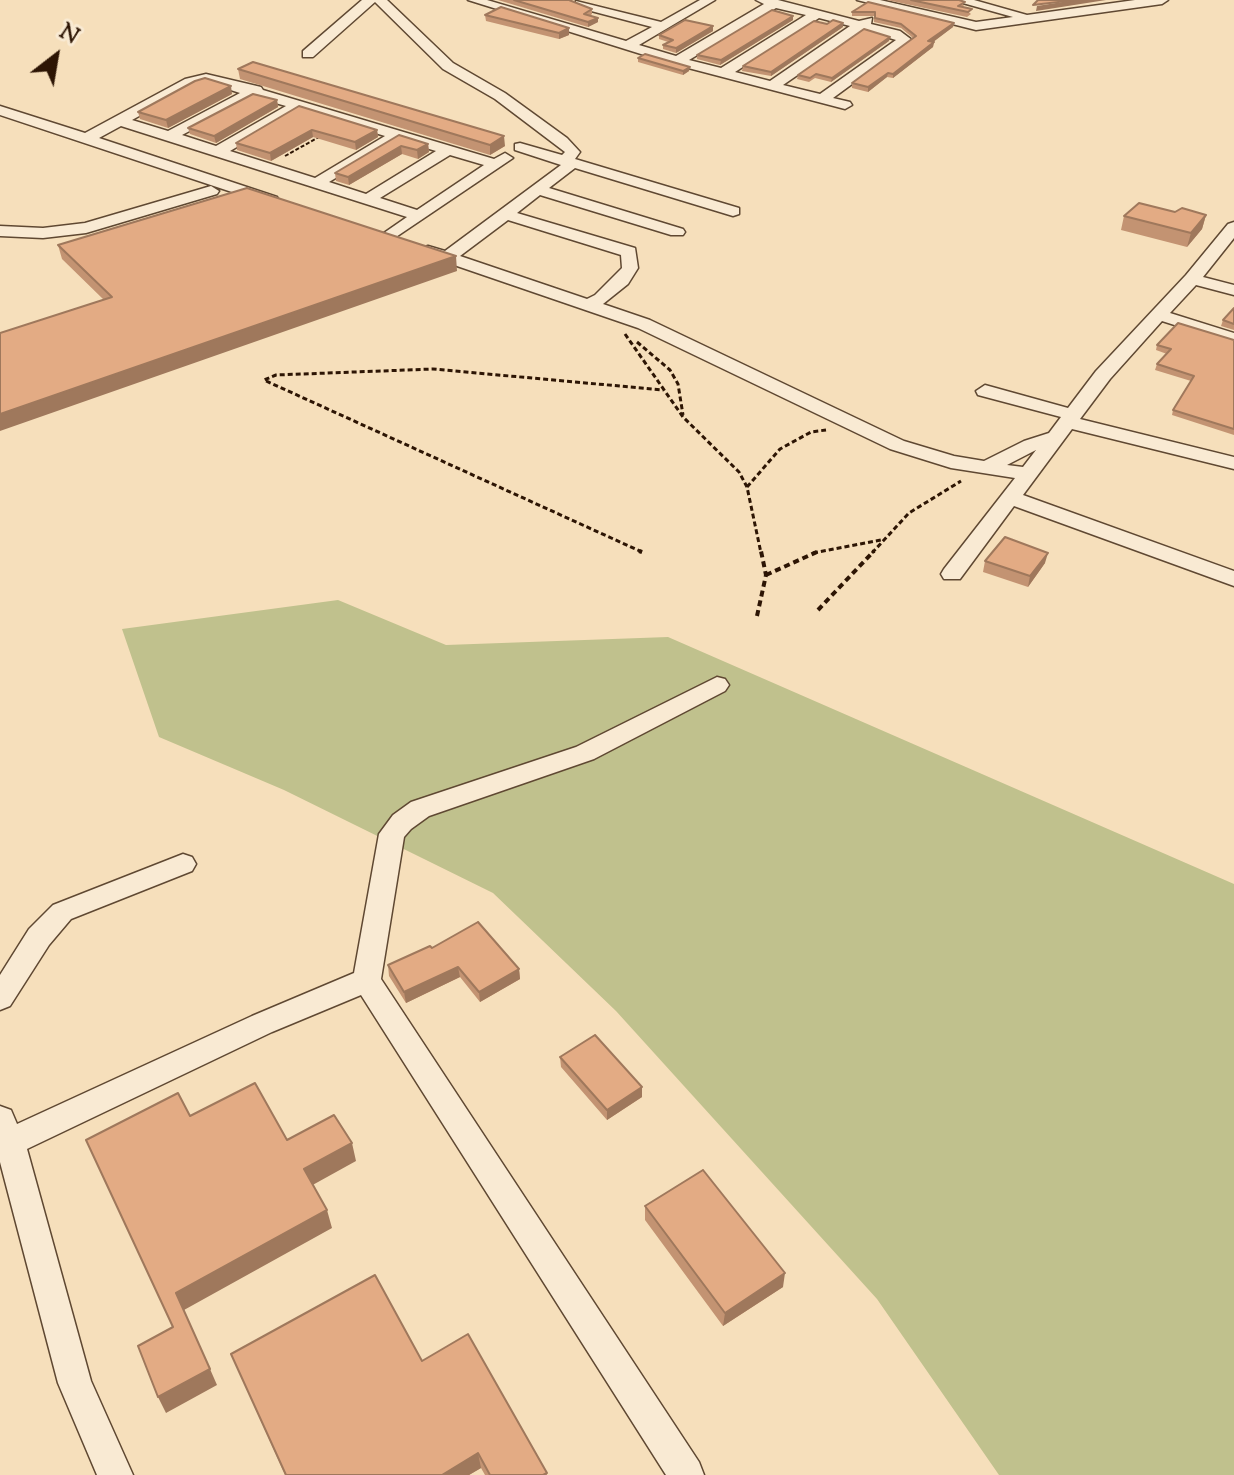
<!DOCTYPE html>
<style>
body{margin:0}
#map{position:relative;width:1234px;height:1475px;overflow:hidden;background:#f6dfbb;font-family:"Sorts Mill Goudy",serif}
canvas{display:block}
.north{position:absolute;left:16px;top:16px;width:80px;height:80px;-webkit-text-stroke:6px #f9ead3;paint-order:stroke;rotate:31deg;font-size:22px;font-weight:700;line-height:32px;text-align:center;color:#2d1504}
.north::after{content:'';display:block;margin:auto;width:28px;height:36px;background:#2d1504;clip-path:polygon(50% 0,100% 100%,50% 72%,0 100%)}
</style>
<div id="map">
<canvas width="1234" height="1475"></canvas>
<div class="north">N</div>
</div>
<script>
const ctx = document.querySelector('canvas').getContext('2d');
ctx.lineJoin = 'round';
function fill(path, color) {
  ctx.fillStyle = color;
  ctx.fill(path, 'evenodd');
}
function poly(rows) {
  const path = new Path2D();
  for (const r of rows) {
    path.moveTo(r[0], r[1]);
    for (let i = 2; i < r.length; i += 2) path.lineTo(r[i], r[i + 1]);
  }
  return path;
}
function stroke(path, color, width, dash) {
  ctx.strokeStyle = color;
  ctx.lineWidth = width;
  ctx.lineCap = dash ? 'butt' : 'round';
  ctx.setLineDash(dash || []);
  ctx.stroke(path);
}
fill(poly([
 [338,600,446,645,668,637,1234,884,1234,1475,999,1475,877,1299,616,1011,493,893,284,790,159,737,122,629]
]), '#c0c18d');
const minor = poly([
 [362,0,387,0,453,63,505,93,567,138,580,152,575,159,739,208,739,214,733,216,575,168,549,188,683,229,685,232,683,235,671,235,540,195,517,213,635,248,638,268,628,284,603,304,650,320,904,441,954,456,984,461,1024,441,1049,433,1061,417,978,395,976,391,985,385,1068,408,1096,371,1186,275,1228,224,1234,222,1234,238,1203,277,1234,285,1234,295,1196,285,1170,313,1234,333,1234,344,1162,321,1110,379,1080,419,1234,457,1234,469,1072,429,1023,495,1234,571,1234,586,1014,506,960,579,944,579,941,574,944,569,1015,478,951,468,890,449,638,328,422,254,420,251,422,248,428,246,445,251,561,165,515,150,515,144,520,143,562,155,565,152,495,99,443,69,375,2,313,57,303,57,303,51,362,0],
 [508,220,621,255,622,268,595,295,587,299,460,256,508,220],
 [1036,450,1023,467,1007,465,1036,450],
 [468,0,487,0,626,41,652,27,576,7,576,1,661,22,700,0,715,0,639,45,676,56,764,4,756,0,778,0,859,21,872,18,871,24,900,31,912,40,833,98,850,102,852,105,845,109,673,64,468,0],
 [776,8,806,15,721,68,689,60,776,8],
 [819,18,850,26,770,81,735,72,819,18],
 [863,30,896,40,820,94,783,85,863,30],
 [857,0,880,0,976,22,1013,17,952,0,974,0,1027,15,1135,0,1168,0,1162,4,976,30,857,0],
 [206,74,261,87,263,90,494,159,505,153,513,158,387,243,381,241,381,235,407,217,121,126,99,138,277,197,279,200,277,203,265,203,0,115,0,106,85,133,185,79,206,74],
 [206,82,240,93,168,131,132,120,195,85,206,82],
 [254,97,286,106,216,146,182,135,254,97],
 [300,110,385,136,315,178,230,151,300,110],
 [399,140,436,151,366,194,329,182,399,140],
 [450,155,484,165,417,210,380,198,450,155],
 [211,186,219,191,217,194,86,233,43,238,0,236,0,226,43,228,85,223,211,186],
 [717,677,725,679,729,685,725,691,594,759,429,816,411,829,404,837,381,979,699,1462,704,1475,666,1475,361,995,272,1032,27,1149,91,1381,133,1475,97,1475,58,1383,0,1162,0,1106,11,1110,17,1124,252,1016,354,973,379,834,393,815,411,802,576,747,717,677],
 [183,854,192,857,196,864,192,871,71,919,49,945,10,1006,0,1010,0,975,29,929,53,905,183,854]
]);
stroke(minor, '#5f4832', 3);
stroke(poly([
 [285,156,319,137]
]), '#2d1504', 2, [4, 2]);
stroke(poly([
 [625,334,683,417,739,472,747,487,761,553],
 [637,342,670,370,678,384,683,415],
 [747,487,780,449,811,432,826,430],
 [642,552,264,380,276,375,433,369,663,390],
 [813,553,881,540],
 [872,553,909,513,961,481]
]), '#2d1504', 3, [5, 3]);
stroke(poly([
 [639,551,642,552],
 [766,575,819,551],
 [818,610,874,551],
 [757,616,766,575,761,551]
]), '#2d1504', 4, [6, 4]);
fill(minor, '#f9ead3');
fill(poly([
 [498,0,570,0,592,9,592,14,590,16,598,22,588,27],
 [887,0,959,0,964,6,963,7,971,14,967,17],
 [868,2,954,23,953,27,932,42,934,42,933,47,893,78,887,77,868,92,852,88,852,83,913,38,901,28,874,22,874,16,852,16,852,12],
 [485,15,569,28,569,35,559,39,486,21],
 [793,16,793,20,720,65,697,59,697,55],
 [713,26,713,31,676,53,663,49,663,45,668,42,659,39,659,35],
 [843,27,771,76,742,71,743,66],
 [889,41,831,82,815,78,809,82,797,79,798,75],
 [638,58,689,71,683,75,638,62],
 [238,69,505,146,490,155,240,79],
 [232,94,168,128,140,119,138,112],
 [277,100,278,107,216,143,190,134,188,128],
 [299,106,377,130,378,137,356,150,313,137,271,161,237,150,236,143],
 [399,135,428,144,429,152,418,159,402,154,349,185,336,181,335,173],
 [1175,212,1206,215,1202,229,1187,247,1121,230,1124,216],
 [58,245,457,271,104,300,62,259],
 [1234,308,1234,330,1221,326,1223,320],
 [1234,340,1234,435,1172,415,1173,410,1191,381,1155,370,1157,364,1167,354,1156,350,1157,345],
 [985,561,1045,563,1028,587,983,572],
 [432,948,519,969,520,979,480,1002,460,977,406,1003,389,976,388,965],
 [560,1057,642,1087,642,1097,607,1120,561,1067],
 [645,1206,783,1287,723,1326,645,1220],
 [231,1354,422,1361,547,1473,547,1475,485,1475,481,1468,469,1475,285,1475]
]), '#c39372');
fill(poly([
 [1075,0,1106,0,1036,11,1037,6],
 [793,16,793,20,720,65,721,60],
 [598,18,598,22,588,27,588,22],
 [843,23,843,27,771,76,771,72],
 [954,23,953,27,928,46,928,41],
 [713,26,713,31,676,53,676,48],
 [569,28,569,35,559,39,559,33],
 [890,37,889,41,831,82,832,78],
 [934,42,933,47,893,78,893,74],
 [690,67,689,71,683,75,683,71],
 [888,73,887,77,868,92,868,87],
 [231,86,232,94,168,128,166,120],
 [277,100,278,107,216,143,214,136],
 [312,130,313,137,271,161,270,153],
 [377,130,378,137,356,150,355,142],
 [504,136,505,146,490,155,490,145],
 [428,144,429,152,418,159,417,150],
 [401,146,402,154,349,185,348,177],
 [1206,215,1202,229,1187,247,1191,233],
 [456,256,457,271,0,431,0,414],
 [1048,553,1045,563,1028,587,1030,576],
 [458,967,460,977,406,1003,404,992],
 [519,969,520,979,480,1002,479,992],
 [642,1087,642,1097,607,1120,607,1110],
 [352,1143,356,1161,309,1187,304,1169],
 [327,1210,332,1228,184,1310,176,1293],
 [785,1273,783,1287,723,1326,725,1313],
 [210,1369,217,1385,166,1413,158,1397],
 [478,1453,481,1468,469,1475,442,1475]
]), '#9f785c');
const building = poly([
 [514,0,569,0,592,9,584,14,598,18,588,22,514,0],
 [911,0,959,0,965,2,958,6,972,9,968,12,911,0],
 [1038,0,1075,0,1033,5,1038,0],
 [868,2,954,23,928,41,934,42,893,74,888,73,868,87,852,83,916,36,901,24,875,18,875,12,852,12,868,2],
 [501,7,569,28,559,33,485,15,501,7],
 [772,10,793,16,721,60,697,55,772,10],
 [685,20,713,26,676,48,663,45,673,40,659,35,685,20],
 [833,20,843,23,771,72,743,66,814,21,827,24,833,20],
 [864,29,890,37,832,78,816,74,810,78,798,75,864,29],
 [645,54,690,67,683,71,638,58,645,54],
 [253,62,504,136,490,145,238,69,253,62],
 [205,78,231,86,166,120,138,112,195,81,205,78],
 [253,94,277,100,214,136,188,128,253,94],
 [299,106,377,130,355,142,312,130,270,153,236,143,299,106],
 [399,135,428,144,417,150,401,146,348,177,335,173,399,135],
 [247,188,456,256,0,414,0,333,112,297,58,245,247,188],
 [1139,203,1175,212,1182,208,1206,215,1191,233,1124,216,1139,203],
 [1234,308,1234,324,1223,320,1234,308],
 [1178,323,1234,340,1234,429,1173,410,1194,376,1157,364,1171,349,1157,345,1178,323],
 [1005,537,1048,553,1030,576,985,561,1005,537],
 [478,922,519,969,479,992,458,967,404,992,388,965,430,946,432,948,478,922],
 [595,1035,642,1087,607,1110,560,1057,595,1035],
 [255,1083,287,1140,334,1115,352,1143,304,1169,327,1210,176,1293,210,1369,158,1397,138,1346,173,1327,86,1140,178,1093,190,1116,255,1083],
 [703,1170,785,1273,725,1313,645,1206,703,1170],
 [375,1275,422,1361,468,1334,547,1473,543,1475,490,1475,478,1453,442,1475,286,1475,231,1354,375,1275]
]);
fill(building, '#e3ab84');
stroke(building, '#9f785c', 2);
</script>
